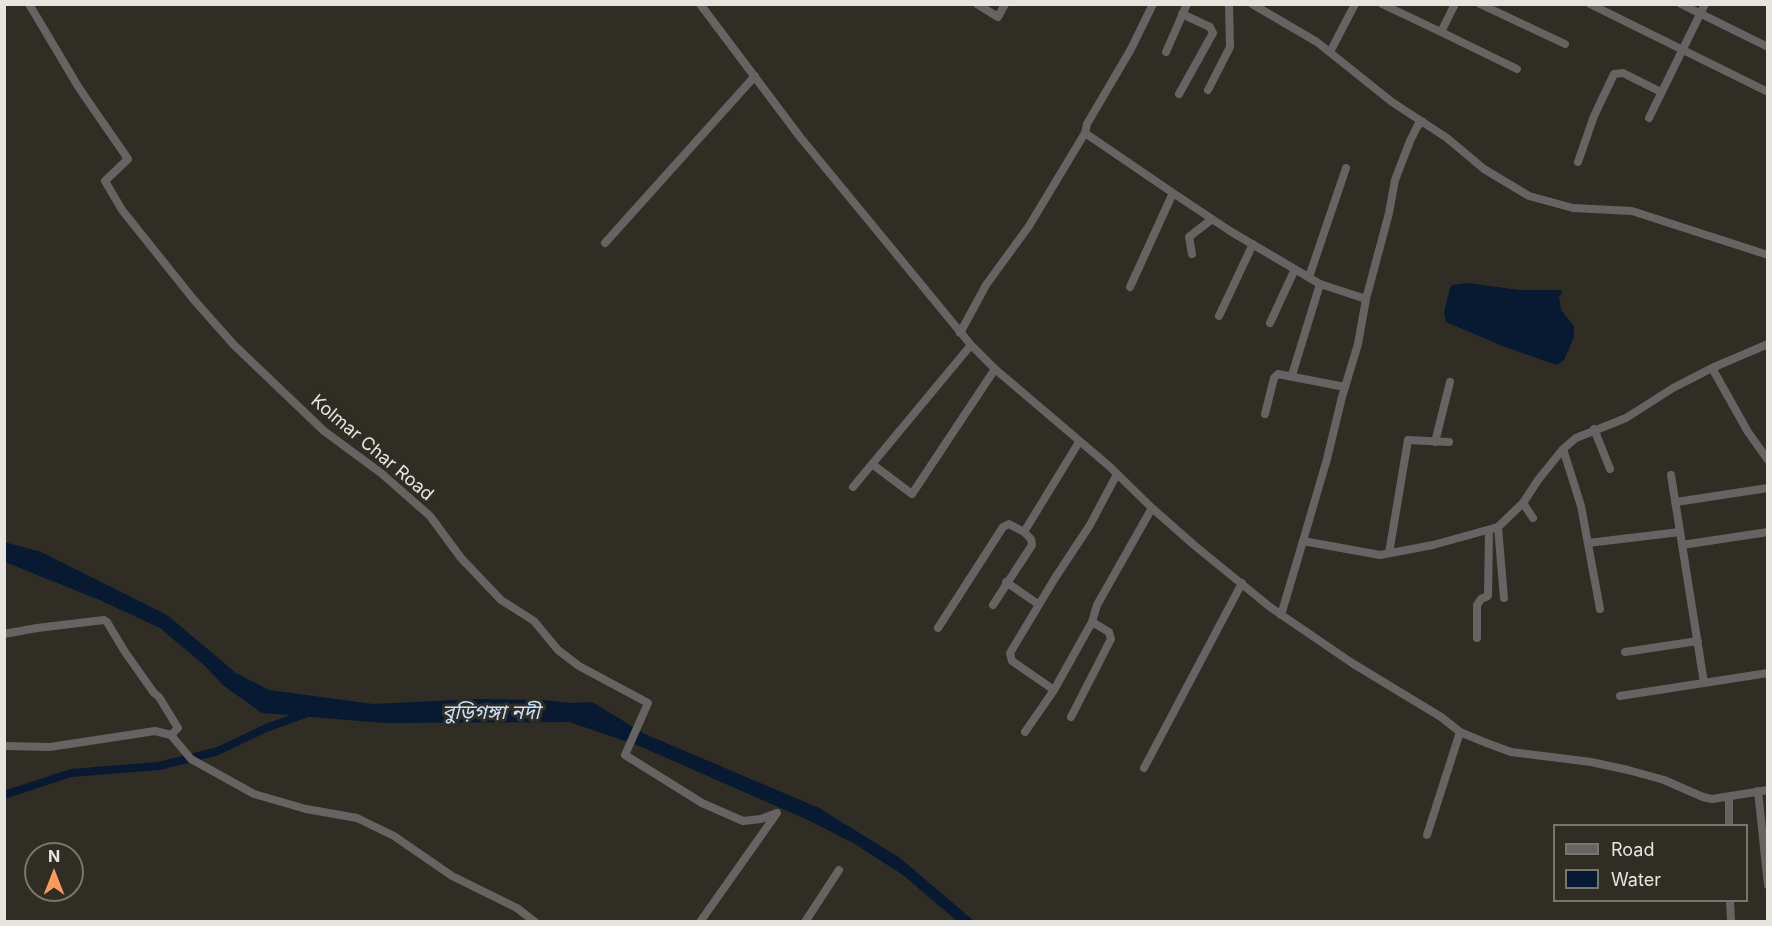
<!DOCTYPE html>
<meta charset="utf-8">
<style>
body{margin:0}
#map{position:relative;width:1772px;height:926px;overflow:hidden;background:#302d25;font-family:Inter,sans-serif}
canvas{display:block}
.frame{position:absolute;inset:0;border:6px solid #e6e4df;pointer-events:none}
.legend{position:absolute;left:1553px;top:824px;width:195px;height:78px;box-sizing:border-box;background:#302d25;border:2px solid #79766f;margin:0;padding:8px 10px;list-style:none;font-size:18px;color:#e6e4df}
.legend li{display:flex;align-items:center;gap:12px;height:30px}
.legend b{width:30px;border:2px solid #79766f}
.north{position:absolute;left:24px;top:842px;width:60px;height:60px;box-sizing:border-box;background:#302d25;border:2px solid #79766f;border-radius:50%;rotate:0deg;font-size:16px;font-weight:700;line-height:24px;text-align:center;color:#e6e4df}
.north::after{content:'';display:block;margin:auto;width:21px;height:27px;background:#ff9b5a;clip-path:polygon(50% 0,100% 100%,50% 72%,0 100%)}
</style>
<div id="map">
<canvas width="1772" height="926"></canvas>
<div class="frame"></div>
<ul class="legend">
<li><b style="height:8px;background:#686363"></b>Road</li>
<li><b style="height:16px;background:#071a32"></b>Water</li>
</ul>
<div class="north">N</div>
</div>
<script>
const ctx = document.querySelector('canvas').getContext('2d');
ctx.lineJoin = 'round';
function fill(path, color) {
  ctx.fillStyle = color;
  ctx.fill(path, 'evenodd');
}
function poly(rows) {
  const path = new Path2D();
  for (const r of rows) {
    path.moveTo(r[0], r[1]);
    for (let i = 2; i < r.length; i += 2) path.lineTo(r[i], r[i + 1]);
  }
  return path;
}
function stroke(path, color, width, dash) {
  ctx.strokeStyle = color;
  ctx.lineWidth = width;
  ctx.lineCap = dash ? 'butt' : 'round';
  ctx.setLineDash(dash || []);
  ctx.stroke(path);
}
function label(font, color, halo, rows, align = 'center') {
  ctx.font = font + ' Inter,"Noto Sans Bengali",sans-serif';
  ctx.lineWidth = 6;
  ctx.setLineDash([]);
  ctx.textBaseline = 'middle';
  ctx.strokeStyle = halo;
  ctx.fillStyle = color;
  for (const [text, x, y, turn = 0] of rows) {
    ctx.save();
    ctx.translate(x, y);
    ctx.rotate((+turn || 0) * Math.PI / 180);
    ctx.textAlign = isNaN(turn) ? turn : align;
    if (halo) ctx.strokeText(text, 0, 0);
    ctx.fillText(text, 0, 0);
    ctx.restore();
  }
}
fill(poly([
 [1468,283,1519,290,1561,290,1562,293,1559,297,1561,310,1574,326,1574,337,1564,360,1557,365,1505,347,1446,322,1444,312,1450,288,1452,285],
 [4,542,41,552,167,615,236,673,269,690,373,704,476,699,542,700,572,703,592,702,645,734,819,808,900,858,974,921,957,921,903,875,855,844,810,821,637,745,569,722,385,723,262,713,224,686,204,665,160,628,102,601,5,562]
]), '#071a32');
stroke(poly([
 [4,795,71,773,159,766,218,751,266,728,308,713]
]), '#071a32', 8);
stroke(poly([
 [29,4,79,88,128,159,105,181,122,210,194,300,234,345,324,431,381,473,430,516,461,558,501,600,534,621,558,650,579,666,648,703,625,755,702,803,743,821,761,819,777,813,700,922],
 [700,4,800,137,971,345,995,369,1109,466,1152,508,1194,545,1270,607,1352,663,1441,717,1460,732,1484,742,1511,752,1591,762,1628,770,1664,780,1703,797,1712,799,1768,790],
 [977,4,998,17,1005,4],
 [1252,4,1317,42,1392,102,1447,138,1484,169,1529,196,1573,208,1632,211,1768,255],
 [1382,4,1441,32,1455,4],
 [1480,4,1565,44],
 [1590,4,1768,92],
 [1681,4,1768,47],
 [1441,32,1517,69],
 [1166,52,1187,4],
 [1330,52,1355,4],
 [1208,90,1230,47,1229,4],
 [1179,94,1213,33,1210,27,1182,14],
 [1649,118,1705,4],
 [1085,133,1173,193,1130,287],
 [1578,162,1594,116,1614,74,1623,73,1661,92],
 [1173,193,1230,231,1320,284,1366,299],
 [605,243,755,76],
 [1192,254,1189,237,1212,219],
 [1309,277,1346,168],
 [1219,316,1253,244],
 [1270,323,1295,269],
 [960,333,986,285,1029,226,1085,133,1087,124,1131,49,1153,4],
 [1712,368,1748,432,1768,460],
 [1292,375,1320,284],
 [1265,414,1274,378,1278,374,1345,387],
 [1594,429,1610,469],
 [1435,442,1450,382],
 [1563,449,1581,506,1600,609],
 [872,464,912,494,995,369],
 [1671,475,1704,683],
 [853,487,971,345],
 [1676,502,1768,488],
 [1523,503,1533,518],
 [1498,527,1504,598],
 [1303,541,1327,459,1342,397,1358,344,1366,299,1389,213,1395,180,1410,141,1418,125,1423,122],
 [1588,543,1680,532],
 [1682,545,1768,532],
 [1389,553,1408,440,1449,442],
 [1006,582,1038,604],
 [993,605,1032,545,1031,539,1024,532],
 [1281,615,1303,541,1380,555,1433,545,1498,527,1523,503,1538,480,1563,449,1576,438,1626,418,1673,388,1712,368,1768,344],
 [938,628,1003,527,1009,524,1024,532,1079,442],
 [4,634,37,628,104,620,107,622,125,652,154,693,159,697,178,728,171,735],
 [1477,638,1477,605,1481,599,1488,596,1489,530],
 [1625,652,1698,641],
 [1054,690,1012,661,1010,653,1055,578,1090,525,1117,474],
 [1620,696,1768,673],
 [1071,717,1111,639,1109,632,1092,622,1097,605,1152,508],
 [1025,732,1054,690,1092,622],
 [4,746,50,747,155,731,171,735,191,759,254,794,306,809,357,818,394,836,452,876,517,908,535,922],
 [1144,768,1242,583],
 [1758,791,1768,885],
 [1729,797,1729,826],
 [1427,835,1460,732],
 [1730,900,1731,922],
 [805,922,839,870]
]), '#686363', 8);
label('18px', '#e6e4df', '#302d25', [
 ["Kolmar Char Road",372,448,40]
]);
label('italic 20px', '#c8e0ff', '#302d25', [
 ["বুড়িগঙ্গা নদী",491,713]
]);
</script>
